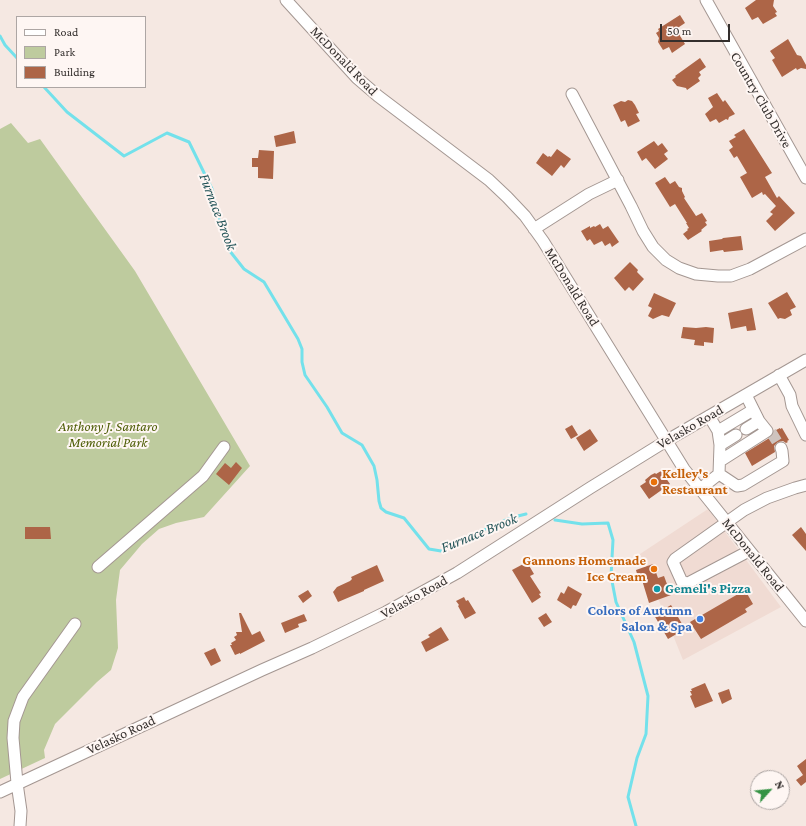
<!DOCTYPE html>
<style>
body{margin:0}
#map{position:relative;width:806px;height:826px;overflow:hidden;background:#f5e8e2;font-family:"Crimson Pro",serif}
canvas{display:block}
.legend{position:absolute;left:16px;top:16px;width:130px;height:72px;box-sizing:border-box;background:#fef6f3;border:1px solid #ada6a4;margin:0;padding:5px 7px;list-style:none;font-size:12px;color:#342f2d}
.legend li{display:flex;align-items:center;gap:8px;height:20px}
.legend b{width:20px;border:1px solid #ada6a4}
.north{position:absolute;left:750px;top:770px;width:40px;height:40px;box-sizing:border-box;background:#fef6f3;border:1px solid #ada6a4;border-radius:50%;rotate:63deg;font-size:11px;font-weight:700;line-height:16px;text-align:center;color:#342f2d}
.north::after{content:'';display:block;margin:auto;width:14px;height:18px;background:#369345;clip-path:polygon(50% 0,100% 100%,50% 72%,0 100%)}
.scale{position:absolute;left:660px;top:24px;width:70px;height:18px;box-sizing:border-box;border:2px solid #342f2d;border-top:0;padding-left:5px;font-size:12px;line-height:14px;white-space:nowrap;color:#342f2d;-webkit-text-stroke:3px #fef6f3;paint-order:stroke}
</style>
<div id="map">
<canvas width="806" height="826"></canvas>
<ul class="legend">
<li><b style="height:5px;background:#fff"></b>Road</li>
<li><b style="height:11px;background:#becb9e"></b>Park</li>
<li><b style="height:11px;background:#ad6547"></b>Building</li>
</ul>
<div class="north">N</div>
<div class="scale">50 m</div>
</div>
<script>
const ctx = document.querySelector('canvas').getContext('2d');
ctx.lineJoin = 'round';
function fill(path, color) {
  ctx.fillStyle = color;
  ctx.fill(path, 'evenodd');
}
function poly(rows) {
  const path = new Path2D();
  for (const r of rows) {
    path.moveTo(r[0], r[1]);
    for (let i = 2; i < r.length; i += 2) path.lineTo(r[i], r[i + 1]);
  }
  return path;
}
function stroke(path, color, width, dash) {
  ctx.strokeStyle = color;
  ctx.lineWidth = width;
  ctx.lineCap = dash ? 'butt' : 'round';
  ctx.setLineDash(dash || []);
  ctx.stroke(path);
}
function label(font, color, halo, rows, align = 'center') {
  ctx.font = font + ' "Crimson Pro",serif';
  ctx.lineWidth = 4;
  ctx.setLineDash([]);
  ctx.textBaseline = 'middle';
  ctx.strokeStyle = halo;
  ctx.fillStyle = color;
  for (const [text, x, y, turn = 0] of rows) {
    ctx.save();
    ctx.translate(x, y);
    ctx.rotate((+turn || 0) * Math.PI / 180);
    ctx.textAlign = isNaN(turn) ? turn : align;
    if (halo) ctx.strokeText(text, 0, 0);
    ctx.fillText(text, 0, 0);
    ctx.restore();
  }
}
fill(poly([
 [708,509,781,607,683,660,640,554]
]), '#f0dbd3');
fill(poly([
 [11,123,28,143,40,139,135,271,250,466,204,517,176,523,159,529,142,544,120,570,116,600,118,648,111,670,97,682,55,724,44,750,45,758,0,779,0,129]
]), '#becb9e');
stroke(poly([
 [0,36,5,45,17,58],
 [44,87,67,112,124,156,167,133,189,142,212,189,221,228,229,250,244,269,264,282,298,339,302,349,302,362,305,375,327,407,342,433,362,445,374,466,377,480,379,501,381,508,386,512,404,518,429,549,441,551,490,527,510,518,526,514],
 [555,520,582,524,608,523,613,540,611,576,616,602,634,642,648,696,646,734,637,758,628,797,636,826]
]), '#73e1eb', 3);
fill(poly([
 [756,0,774,0,773,6,777,12,775,13,777,16,763,24,758,17,752,20,745,8],
 [680,15,685,23,676,29,685,44,672,53,669,47,663,50,658,42,659,38,656,33,659,31,658,29],
 [788,39,797,55,801,56,806,65,806,69,801,68,797,70,796,68,782,77,772,60,775,58,770,51],
 [700,58,706,67,699,72,701,75,698,78,700,81,687,90,686,88,677,86,672,80,676,77,675,76],
 [717,93,723,102,725,100,735,114,729,117,728,120,726,119,719,123,716,119,710,122,705,114,713,107,708,98],
 [628,100,632,101,635,105,639,113,636,114,640,121,628,127,625,120,621,122,613,105,621,101,625,102],
 [744,129,772,173,765,177,777,198,779,196,795,213,775,231,766,221,773,214,770,212,776,206,765,194,763,195,762,192,752,198,740,177,747,173,737,156,734,158,729,150,733,147,729,141,736,137,734,135],
 [294,131,296,143,276,147,274,136],
 [654,141,658,146,662,143,668,151,664,154,668,159,655,169,646,158,642,161,637,152],
 [557,149,571,159,564,168,561,165,552,176,536,163,543,153,548,157,549,156,551,157],
 [259,150,274,151,273,179,258,178,258,167,252,167,252,158,258,158],
 [665,177,670,184,675,181,679,187,682,188,682,191,685,197,684,198,696,216,702,213,707,221,705,222,707,225,701,230,702,231,688,240,683,234,688,230,687,229,689,228,686,223,687,223,675,204,670,207,655,183],
 [600,224,603,229,608,226,619,242,612,247,610,243,605,246,602,241,594,245,590,239,587,241,581,231,590,226,590,228,594,226,595,227],
 [741,236,743,250,724,252,723,250,710,252,709,241,722,239,723,238],
 [630,262,638,270,637,272,644,279,633,291,629,287,625,291,614,278],
 [787,292,796,307,790,310,792,315,785,319,780,318,778,319,768,303],
 [654,293,676,303,669,317,662,315,653,319,648,316,652,308,648,306],
 [752,308,756,330,747,331,746,326,731,329,728,313],
 [683,327,696,328,706,327,714,328,713,343,704,342,704,346,694,345,695,340,681,338],
 [572,425,578,435,571,439,565,429],
 [780,428,780,429,782,428,789,440,787,441,788,442,786,443,783,441,778,442,774,446,775,452,752,466,745,453,771,437,774,431],
 [590,429,598,441,584,451,576,438],
 [236,462,242,468,229,485,216,474,225,463,231,468],
 [661,471,670,484,649,499,640,486,646,482,645,480,651,475,655,473,656,474],
 [25,527,50,527,51,539,25,539],
 [801,527,806,534,806,551,792,535],
 [527,562,534,574,530,576,541,593,539,594,541,597,532,603,512,570],
 [653,564,658,578,664,576,671,595,649,603,642,580,639,581,636,570],
 [377,565,384,581,364,590,364,591,338,602,333,592,337,587,350,581,352,579,351,577],
 [568,586,582,594,576,606,573,605,571,609,557,600,561,592,564,594],
 [308,590,312,596,303,603,298,596],
 [745,590,753,604,745,609,747,612,701,639,690,622],
 [464,597,466,601,468,600,476,613,465,619,458,606,459,605,456,601],
 [671,605,685,629,668,639,654,615],
 [239,613,241,613,252,635,260,631,265,641,240,654,240,653,235,655,230,645,232,645,231,643,236,640,234,637,237,635,236,632,242,632],
 [546,613,552,622,544,627,538,618],
 [304,614,307,621,298,624,299,627,285,633,281,623],
 [441,627,449,640,426,652,421,642,430,637,428,635],
 [215,648,221,661,211,666,204,653],
 [705,683,713,701,695,708,690,696,692,695,690,691,692,691,691,689],
 [729,689,732,699,722,704,718,693],
 [806,759,806,782,801,786,796,780,803,775,797,766]
]), '#ad6547');
stroke(poly([
 [771,432,781,448]
]), '#cec3be', 11, [11, 5.5]);
const minor = poly([
 [286,0,357,78,378,96,489,180,507,197,525,216,543,241,684,469,806,621],
 [706,0,806,178],
 [572,94,631,206,643,231,653,247,666,260,679,268,696,274,718,276,731,276,750,269,806,239],
 [534,229,589,194,618,180],
 [779,375,790,395,792,406,806,435],
 [746,395,759,421,746,429],
 [718,431,753,410],
 [720,445,736,435],
 [720,461,767,431,759,421],
 [719,474,737,486,743,485,783,461,782,451,781,448],
 [700,489,719,474,720,445,718,431,709,416],
 [749,551,688,583,682,582,673,562,675,559,744,510,767,498,795,488,806,485],
 [98,567,203,476,224,447],
 [0,792,262,670,312,648,386,612,457,573,590,488,666,441,806,360],
 [20,826,21,811,17,783,13,738,14,721,23,697,75,624]
]);
stroke(minor, '#a49792', 13);
stroke(minor, '#fff', 11);
for (const [x, y, r, color] of [
 [654,482,4,"#e8710a"],
 [654,569,4,"#e8710a"],
 [657,589,4,"#0f9aa8"],
 [700,619,4,"#3f7fe0"]
]) {
  const dot = new Path2D();
  dot.arc(x, y, r, 0, 2 * Math.PI);
  ctx.fillStyle = color;
  ctx.fill(dot);
  stroke(dot, '#fef6f3', 1.5);
}
label('14px', '#342f2d', '#fef6f3', [
 ["McDonald Road",344,61,46],
 ["Country Club Drive",761,100,60],
 ["McDonald Road",572,287,58],
 ["Velasko Road",690,427,-30],
 ["McDonald Road",753,555,51],
 ["Velasko Road",414,597,-29],
 ["Velasko Road",121,735,-25]
]);
label('italic 14px', '#4d5d05', '#fef6f3', [
 ["Anthony J. Santaro",108,427],
 ["Memorial Park",108,443]
]);
label('bold 14px', '#c56008', '#fef6f3', [
 ["Kelley's",662,474],
 ["Restaurant",662,490],
 ["Gannons Homemade",646,561,"right"],
 ["Ice Cream",646,577,"right"]
], 'left');
label('bold 14px', '#0d838f', '#fef6f3', [
 ["Gemeli's Pizza",665,589]
], 'left');
label('bold 14px', '#366cbe', '#fef6f3', [
 ["Colors of Autumn",692,611],
 ["Salon & Spa",692,627]
], 'right');
label('italic 15px', '#235458', '#fef6f3', [
 ["Furnace Brook",218,212,69],
 ["Furnace Brook",479,533,-22]
]);
</script>
